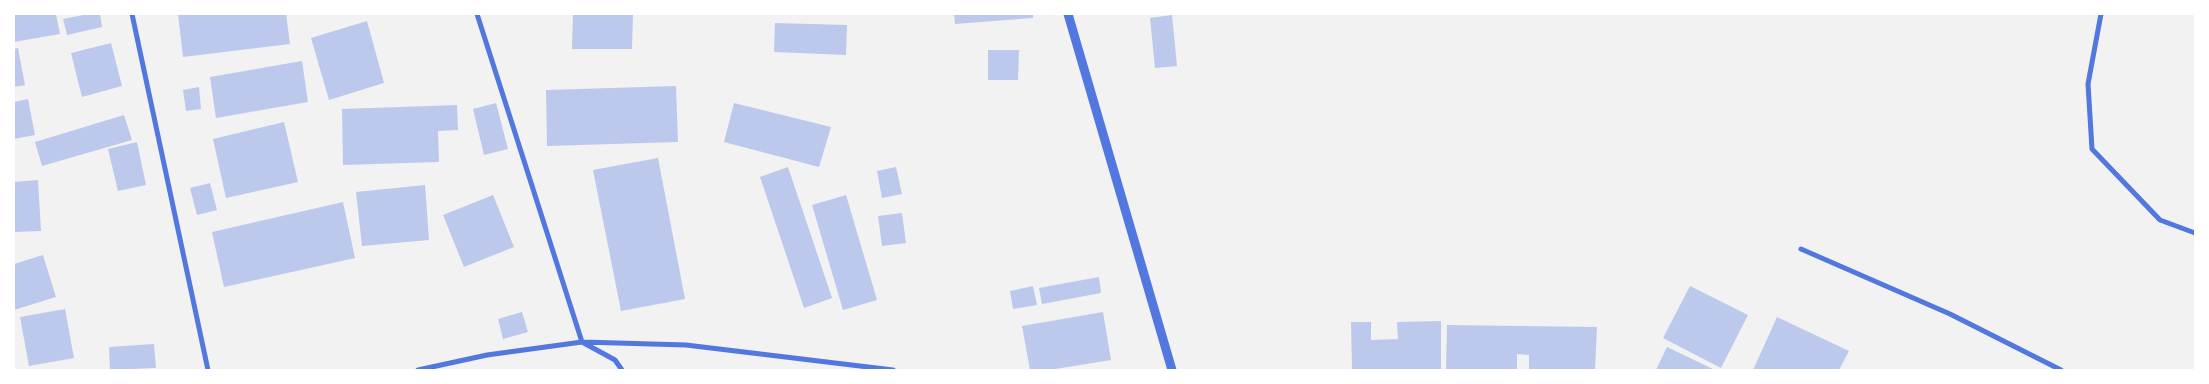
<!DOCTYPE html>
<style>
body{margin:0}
#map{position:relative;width:2209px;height:384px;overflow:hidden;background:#f2f2f2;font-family:Manrope,sans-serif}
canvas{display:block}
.frame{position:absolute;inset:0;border:15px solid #fff;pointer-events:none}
</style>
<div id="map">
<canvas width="2209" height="384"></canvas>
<div class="frame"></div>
</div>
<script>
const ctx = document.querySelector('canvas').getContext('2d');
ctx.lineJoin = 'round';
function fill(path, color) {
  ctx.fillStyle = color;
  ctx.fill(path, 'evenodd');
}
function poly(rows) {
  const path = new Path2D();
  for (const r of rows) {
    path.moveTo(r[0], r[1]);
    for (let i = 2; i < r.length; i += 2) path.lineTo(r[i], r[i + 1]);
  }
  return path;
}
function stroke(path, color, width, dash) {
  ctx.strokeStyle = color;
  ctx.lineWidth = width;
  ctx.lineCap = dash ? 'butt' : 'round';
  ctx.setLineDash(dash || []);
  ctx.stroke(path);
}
fill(poly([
 [14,14,56,14,60,34,14,42],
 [88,14,100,14,102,27,67,35,63,19],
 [178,14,286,14,290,44,183,57],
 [573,14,633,14,632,49,572,49],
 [954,14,1033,14,1033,18,955,24],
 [1172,15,1177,66,1155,68,1150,18],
 [367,21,384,83,329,100,311,38],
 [775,23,847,25,846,55,774,52],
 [111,43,122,86,82,97,71,53],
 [18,48,25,85,14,87,14,49],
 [988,50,1019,50,1018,80,988,80],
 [302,61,308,102,216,118,210,77],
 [676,86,678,142,547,146,546,90],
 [199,87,201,109,186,111,183,90],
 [28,99,35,135,14,139,14,102],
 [496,103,508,149,484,155,473,109],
 [734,103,831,127,819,167,724,142],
 [457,105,458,130,438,131,439,162,343,165,342,109],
 [124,115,132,140,42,166,35,142],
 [284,122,298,182,226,198,213,139],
 [137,142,146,185,118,191,108,149],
 [658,158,685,299,621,311,593,170],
 [788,167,832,298,804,308,760,177],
 [896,167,902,194,882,198,877,171],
 [38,180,41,231,14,232,14,182],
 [210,183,217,210,197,215,190,188],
 [425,185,429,240,362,246,356,192],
 [493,195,514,247,464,267,443,215],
 [846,195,877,300,843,310,812,205],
 [343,202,355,258,224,287,212,232],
 [902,213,906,243,882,246,878,216],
 [43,255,56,297,14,310,14,264],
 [1099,277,1101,293,1042,304,1039,288],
 [1033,286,1037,305,1013,309,1010,291],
 [1690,286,1748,315,1721,368,1663,338],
 [65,309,74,358,29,366,20,317],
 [522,312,528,332,503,339,498,319],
 [1103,312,1111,360,1049,370,1030,370,1022,326],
 [1777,317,1849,351,1839,370,1753,370],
 [1441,321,1441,369,1352,370,1351,322,1371,322,1371,340,1398,339,1397,322],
 [1447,325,1597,327,1595,370,1529,370,1529,355,1517,354,1517,370,1446,370],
 [154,344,156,368,110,370,109,347],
 [1667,347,1715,370,1656,370]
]), '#bdc9ec');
stroke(poly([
 [132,14,208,370],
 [477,14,582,342,615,360,622,370],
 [2101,14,2088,84,2092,149,2160,220,2195,233],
 [1801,249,1950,314,2061,370],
 [418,370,487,355,582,342,686,345,893,370]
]), '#5277de', 5);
stroke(poly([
 [1068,14,1172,370]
]), '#5277de', 9);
</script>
